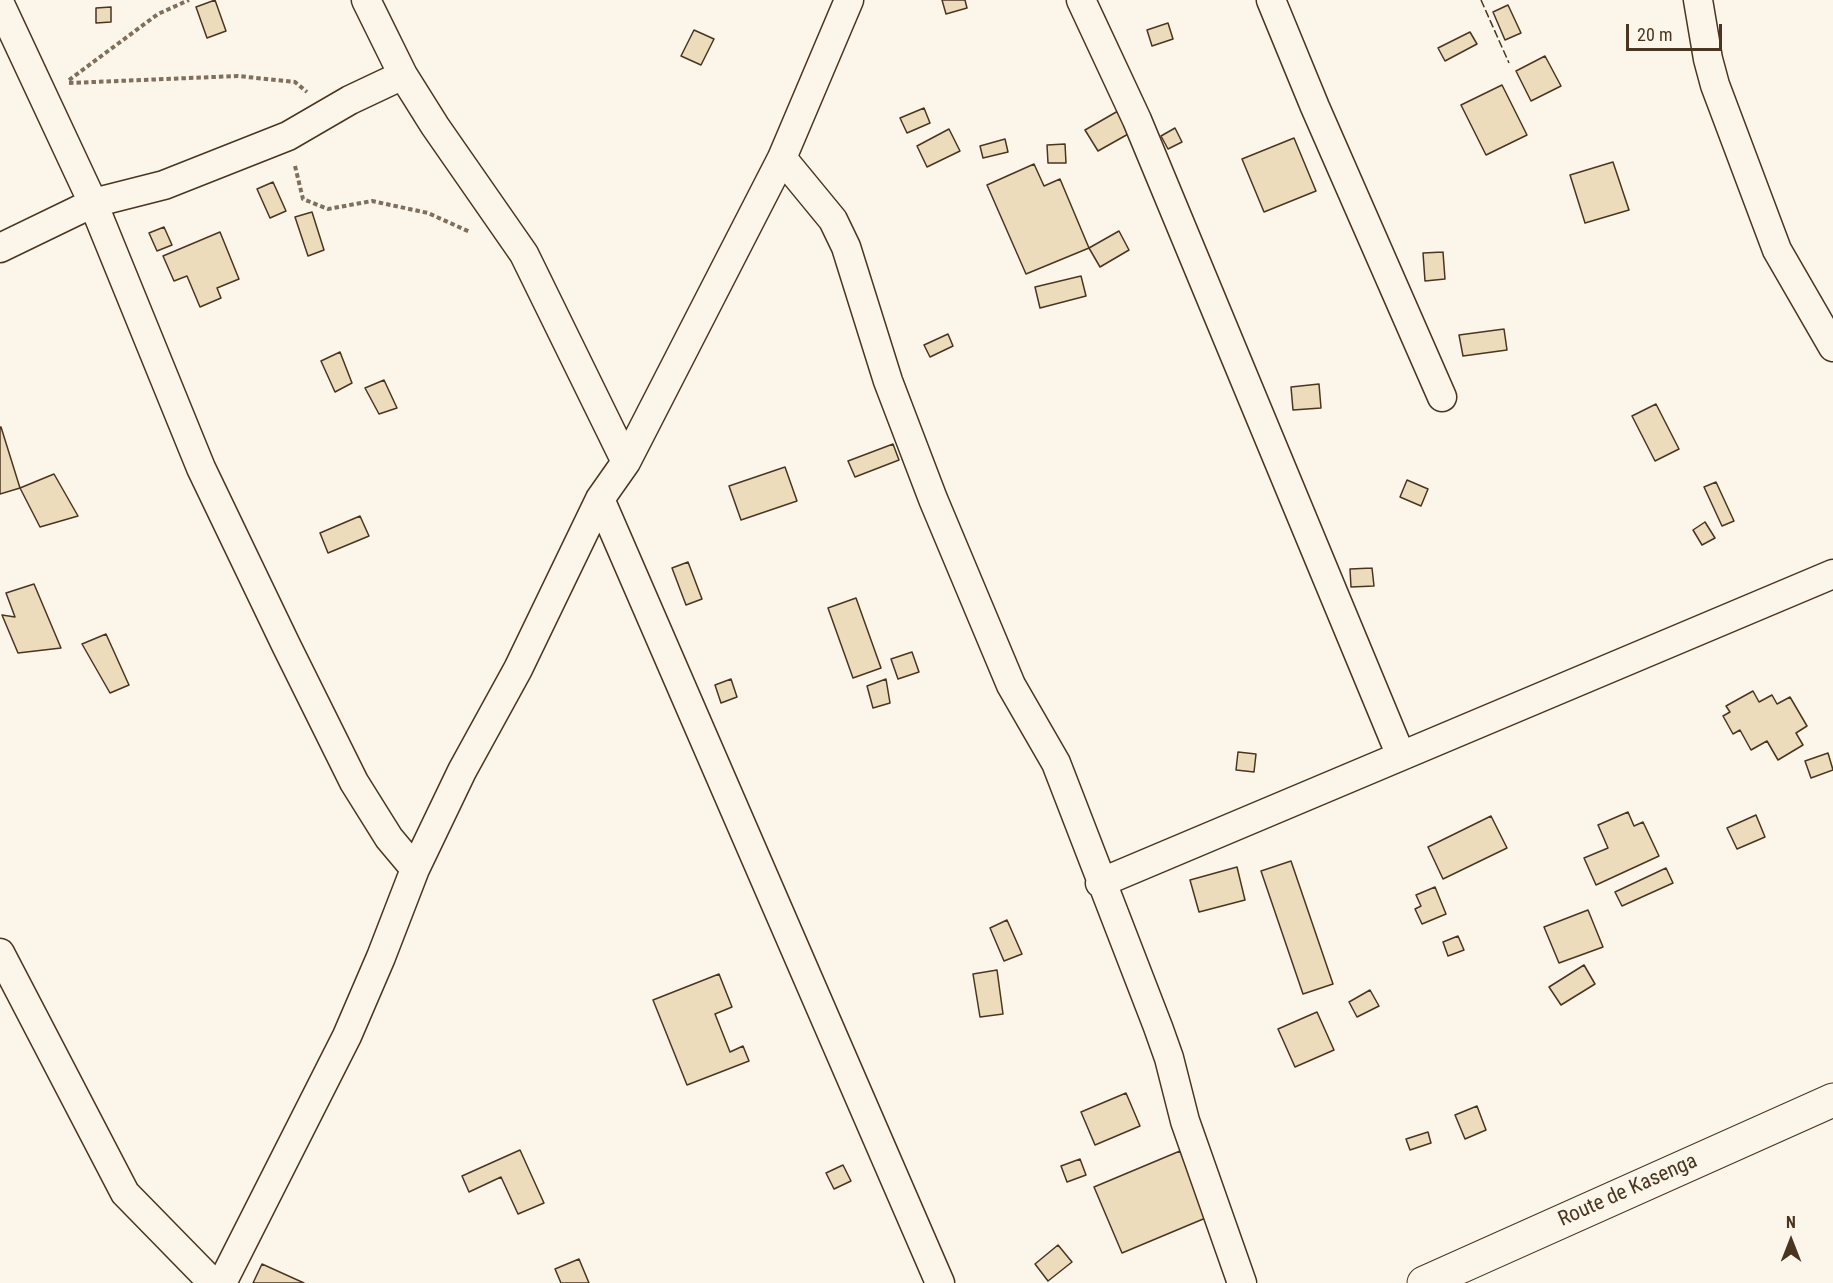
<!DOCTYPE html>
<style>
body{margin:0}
#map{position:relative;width:1833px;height:1283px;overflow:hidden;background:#fbf6e9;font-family:"Roboto Condensed",sans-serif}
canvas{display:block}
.north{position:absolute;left:1761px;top:1211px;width:60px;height:60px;-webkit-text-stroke:4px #fbf6e9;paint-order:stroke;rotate:0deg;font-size:16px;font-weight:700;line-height:24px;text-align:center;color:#4a3520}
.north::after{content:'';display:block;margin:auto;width:21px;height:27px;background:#4a3520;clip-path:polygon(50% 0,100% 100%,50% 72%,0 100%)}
.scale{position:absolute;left:1626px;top:24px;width:96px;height:27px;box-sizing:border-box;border:3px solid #4a3520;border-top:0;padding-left:8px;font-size:18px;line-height:21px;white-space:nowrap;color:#4a3520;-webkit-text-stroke:4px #fbf6e9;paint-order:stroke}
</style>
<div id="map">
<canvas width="1833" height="1283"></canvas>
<div class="north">N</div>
<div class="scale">20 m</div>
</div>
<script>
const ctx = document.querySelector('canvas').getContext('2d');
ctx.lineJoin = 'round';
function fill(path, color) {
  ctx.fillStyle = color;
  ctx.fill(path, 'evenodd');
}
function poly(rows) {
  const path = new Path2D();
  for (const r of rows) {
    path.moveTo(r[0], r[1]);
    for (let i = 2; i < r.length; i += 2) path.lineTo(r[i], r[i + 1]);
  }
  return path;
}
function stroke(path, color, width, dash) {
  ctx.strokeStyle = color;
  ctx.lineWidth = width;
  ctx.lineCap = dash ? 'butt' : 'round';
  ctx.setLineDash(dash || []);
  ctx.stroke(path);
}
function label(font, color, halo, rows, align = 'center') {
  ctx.font = font + ' "Roboto Condensed",sans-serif';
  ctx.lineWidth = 4.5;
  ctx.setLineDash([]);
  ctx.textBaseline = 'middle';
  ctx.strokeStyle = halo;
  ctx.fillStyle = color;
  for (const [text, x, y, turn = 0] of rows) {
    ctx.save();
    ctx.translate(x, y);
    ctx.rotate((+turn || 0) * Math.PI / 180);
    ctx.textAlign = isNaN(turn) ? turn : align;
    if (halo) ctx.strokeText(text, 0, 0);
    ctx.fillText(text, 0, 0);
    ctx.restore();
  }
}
const building = poly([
 [215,0,226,31,207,38,196,7,215,0],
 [942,0,965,0,967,8,946,14,942,0],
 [1508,5,1521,33,1505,40,1493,12,1508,5],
 [111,7,111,22,96,23,96,8,111,7],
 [1168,23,1173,39,1152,46,1147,30,1168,23],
 [694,30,714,39,701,65,681,56,694,30],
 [1470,32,1477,44,1445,61,1438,48,1470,32],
 [1545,56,1561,86,1531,101,1516,71,1545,56],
 [1502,85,1527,135,1486,155,1461,105,1502,85],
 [924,108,930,123,907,133,900,118,924,108],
 [1118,111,1130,133,1098,151,1085,130,1118,111],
 [1175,128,1182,142,1168,149,1161,136,1175,128],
 [949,129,960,151,927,167,917,146,949,129],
 [1294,138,1316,191,1264,212,1242,159,1294,138],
 [1005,139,1008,152,983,158,980,146,1005,139],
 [1065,144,1066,163,1048,163,1047,145,1065,144],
 [1613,162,1629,210,1585,223,1570,175,1613,162],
 [1034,164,1044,186,1060,179,1089,248,1026,274,987,185,1034,164],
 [273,182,286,211,270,218,257,189,273,182],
 [312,212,324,250,308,256,295,217,312,212],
 [164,227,172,245,157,251,149,233,164,227],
 [1119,231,1129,250,1100,267,1089,248,1119,231],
 [220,232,239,279,217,288,221,298,200,307,187,276,174,281,163,256,220,232],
 [1443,252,1445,279,1425,281,1423,253,1443,252],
 [1081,276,1086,296,1040,308,1035,287,1081,276],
 [1504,329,1507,350,1463,356,1459,335,1504,329],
 [948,334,953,346,930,357,924,345,948,334],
 [340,352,352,383,335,392,321,361,340,352],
 [384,380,397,408,379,414,365,388,384,380],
 [1319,384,1321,408,1293,410,1291,387,1319,384],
 [1656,404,1679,449,1655,461,1632,416,1656,404],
 [1,427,20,488,0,494,0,427,1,427],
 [893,444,899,460,855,477,848,461,893,444],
 [785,467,797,501,741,520,729,486,785,467],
 [54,474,78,516,40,527,20,488,54,474],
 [1407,480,1428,489,1421,506,1400,497,1407,480],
 [1716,482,1734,521,1722,526,1704,487,1716,482],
 [360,516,369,536,328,553,320,533,360,516],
 [1705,522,1715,538,1702,545,1693,530,1705,522],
 [688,562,702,599,686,605,672,568,688,562],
 [1372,568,1374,586,1351,587,1350,569,1372,568],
 [34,584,61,648,18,653,2,615,15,617,6,593,34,584],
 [856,598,881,668,853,678,828,608,856,598],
 [106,634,129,685,110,693,82,644,106,634],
 [912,652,919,672,898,679,891,659,912,652],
 [731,679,737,697,721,703,715,685,731,679],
 [886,679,890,703,873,708,867,686,886,679],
 [1753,691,1759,702,1772,695,1777,704,1790,697,1807,726,1796,733,1803,745,1778,760,1767,741,1751,750,1740,730,1733,734,1723,716,1730,712,1726,706,1753,691],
 [1238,752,1256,754,1254,772,1236,770,1238,752],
 [1828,753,1833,770,1811,778,1805,761,1828,753],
 [1628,812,1634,826,1643,822,1659,856,1596,885,1584,858,1608,848,1598,825,1628,812],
 [1756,815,1765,837,1737,849,1727,828,1756,815],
 [1491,816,1507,848,1443,879,1428,847,1491,816],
 [1291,861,1333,984,1303,994,1261,871,1291,861],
 [1237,867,1245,900,1199,912,1190,880,1237,867],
 [1666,868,1673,883,1622,906,1615,892,1666,868],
 [1435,887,1446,914,1422,924,1415,909,1421,906,1416,895,1435,887],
 [1588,910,1603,947,1559,963,1544,927,1588,910],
 [1007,920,1022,954,1004,961,990,928,1007,920],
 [1458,936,1464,950,1448,956,1443,942,1458,936],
 [1584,965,1595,984,1561,1005,1549,987,1584,965],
 [997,970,1003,1014,980,1017,973,974,997,970],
 [719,974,732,1007,715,1014,730,1052,743,1046,749,1061,687,1085,653,1000,719,974],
 [1370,990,1379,1006,1357,1017,1349,1002,1370,990],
 [1317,1012,1334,1050,1295,1067,1278,1029,1317,1012],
 [1126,1093,1140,1126,1095,1145,1081,1112,1126,1093],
 [1477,1106,1486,1130,1465,1139,1455,1115,1477,1106],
 [1428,1132,1431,1143,1410,1150,1406,1139,1428,1132],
 [520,1150,544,1203,518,1214,501,1177,469,1192,462,1176,520,1150],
 [1180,1151,1208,1217,1122,1253,1094,1187,1180,1151],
 [1080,1159,1086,1175,1067,1182,1061,1166,1080,1159],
 [843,1165,851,1181,834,1189,826,1173,843,1165],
 [1058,1245,1072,1262,1048,1281,1035,1264,1058,1245],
 [579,1259,589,1283,561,1283,555,1269,579,1259],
 [262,1264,304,1283,253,1283,262,1264]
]);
fill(building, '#ecdcbc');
stroke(building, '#4a3520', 1.5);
const street = poly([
 [366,0,403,75,435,126,524,254,626,462],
 [1081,0,1137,120,1401,756],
 [1271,0,1315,107,1442,397],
 [1698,0,1708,59,1715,85,1777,250,1833,347],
 [0,4,93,203,201,468,286,645,354,782,389,838,415,869],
 [782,158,833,220,846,247,888,381,933,499,1011,685,1056,763,1158,1027,1169,1058,1185,1121,1242,1283],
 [0,248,93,203,164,185,288,136,350,100,403,75],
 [600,499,940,1283],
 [1100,883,1833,574],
 [0,953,125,1193,213,1283],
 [222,1283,347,1036,381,957,415,869,462,771,518,669,600,499,626,462,782,158,849,0]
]);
const highway = poly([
 [1424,1283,1833,1100]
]);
stroke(street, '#4a3520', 31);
stroke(highway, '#4a3520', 35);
stroke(poly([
 [69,80,158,14,189,0],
 [69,83,238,76,295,82,307,92],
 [295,166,303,199,328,209,372,201,428,213,470,232]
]), '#7f6f5c', 4, [4.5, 3]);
stroke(street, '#fbf6e9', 28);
stroke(highway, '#fbf6e9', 33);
stroke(poly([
 [1481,0,1509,63]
]), '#4a3520', 1.5, [8, 3]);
label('21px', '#4a3520', '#fbf6e9', [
 ["Route de Kasenga",1628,1191,-24]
]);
</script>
